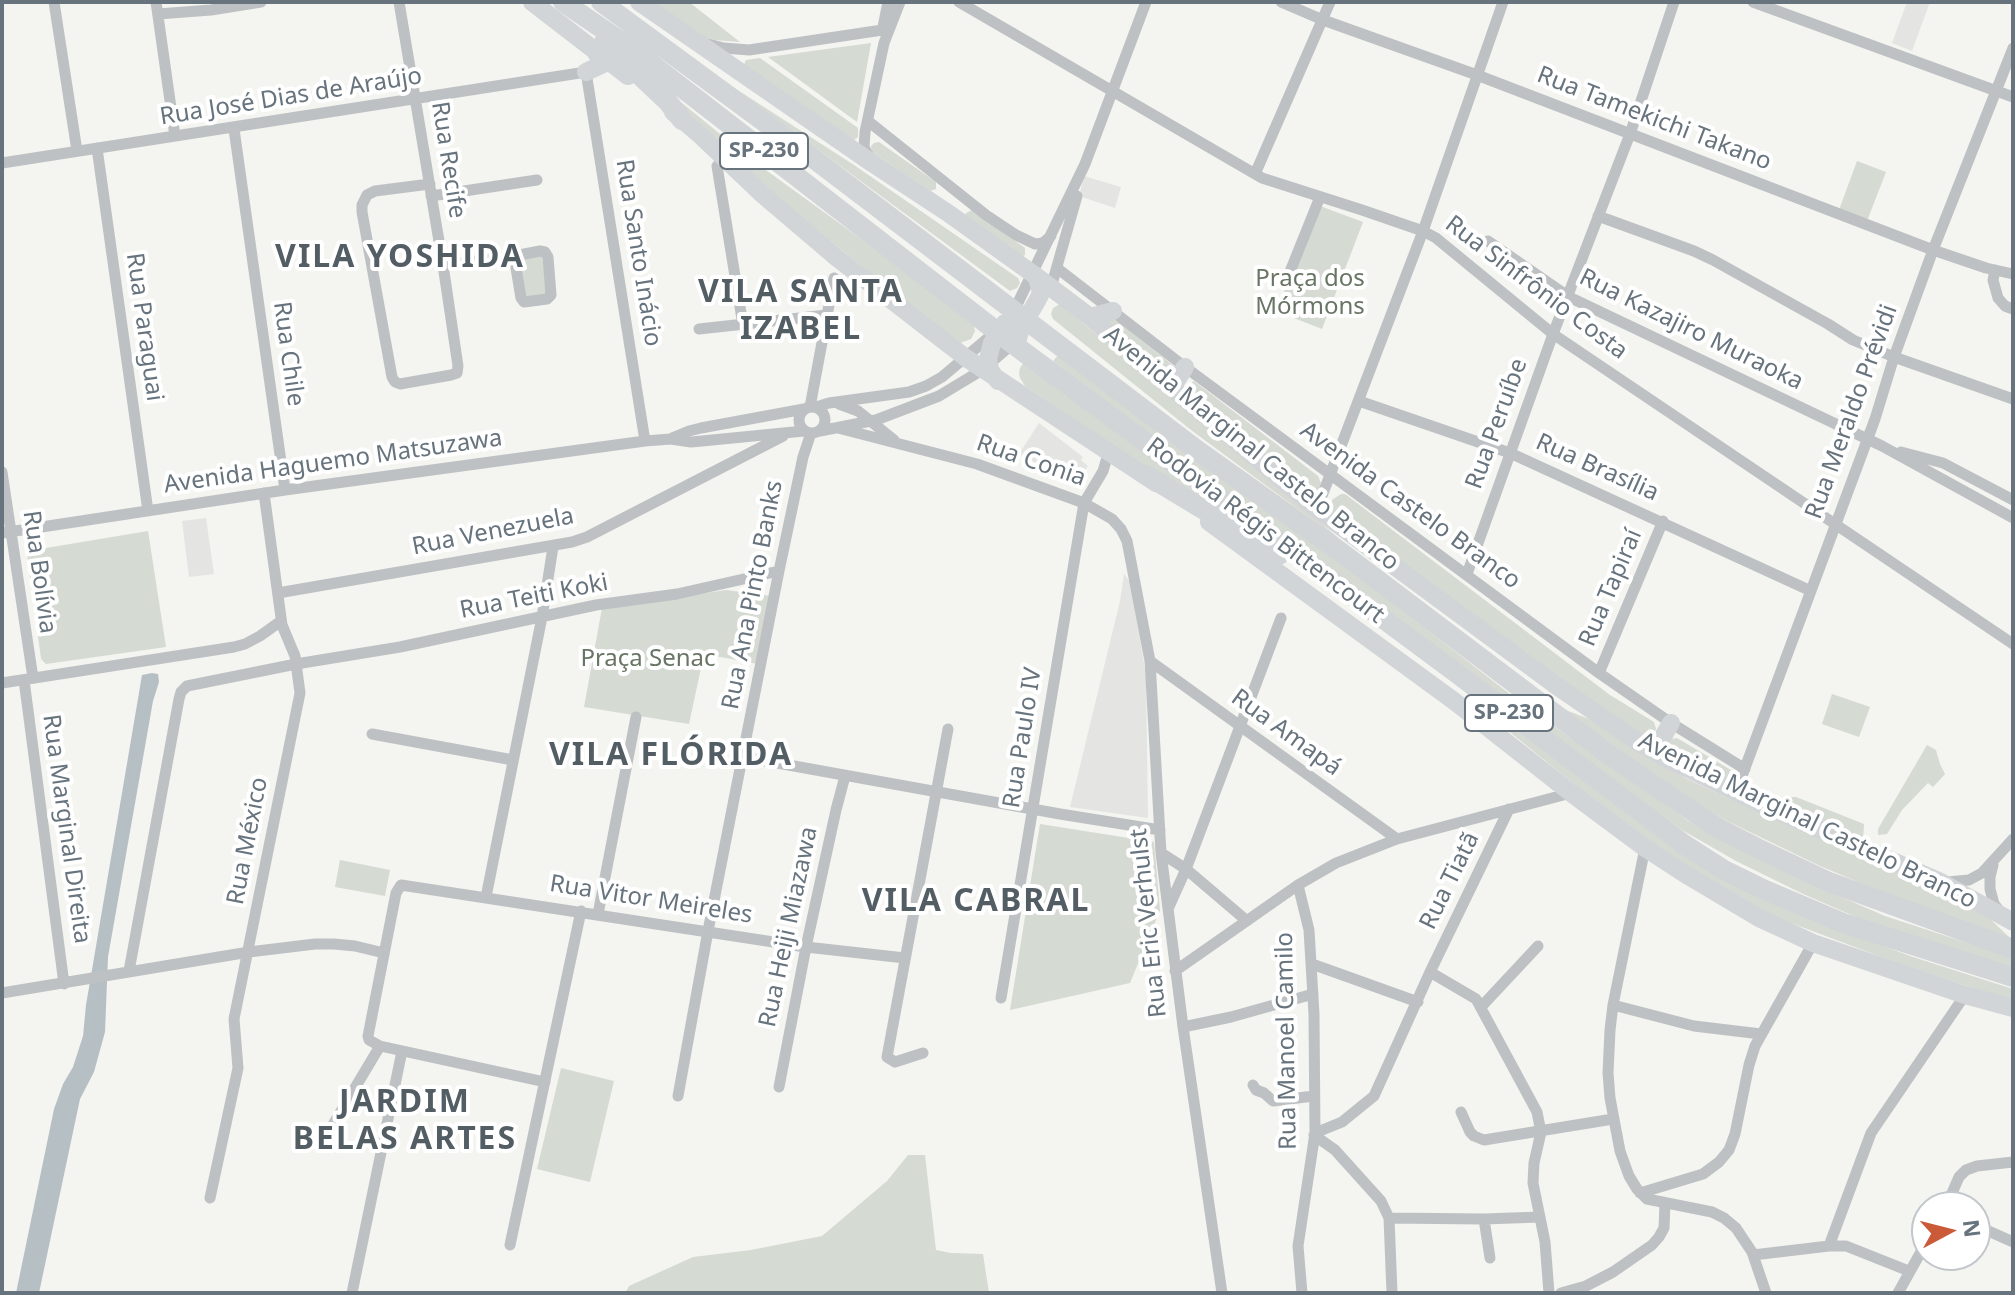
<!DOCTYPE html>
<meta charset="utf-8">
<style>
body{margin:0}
#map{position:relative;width:2015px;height:1295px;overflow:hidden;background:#f4f4f0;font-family:"Noto Sans",sans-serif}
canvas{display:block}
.frame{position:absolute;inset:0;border:4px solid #67737d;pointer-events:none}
.north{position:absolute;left:1911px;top:1191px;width:80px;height:80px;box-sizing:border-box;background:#fff;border:2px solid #c2c7cb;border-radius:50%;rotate:83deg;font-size:22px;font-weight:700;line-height:32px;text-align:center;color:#67737d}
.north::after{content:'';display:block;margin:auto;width:28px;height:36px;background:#cb5a39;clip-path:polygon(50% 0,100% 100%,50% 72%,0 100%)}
</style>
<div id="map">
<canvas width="2015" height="1295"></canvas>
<div class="frame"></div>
<div class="north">N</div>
</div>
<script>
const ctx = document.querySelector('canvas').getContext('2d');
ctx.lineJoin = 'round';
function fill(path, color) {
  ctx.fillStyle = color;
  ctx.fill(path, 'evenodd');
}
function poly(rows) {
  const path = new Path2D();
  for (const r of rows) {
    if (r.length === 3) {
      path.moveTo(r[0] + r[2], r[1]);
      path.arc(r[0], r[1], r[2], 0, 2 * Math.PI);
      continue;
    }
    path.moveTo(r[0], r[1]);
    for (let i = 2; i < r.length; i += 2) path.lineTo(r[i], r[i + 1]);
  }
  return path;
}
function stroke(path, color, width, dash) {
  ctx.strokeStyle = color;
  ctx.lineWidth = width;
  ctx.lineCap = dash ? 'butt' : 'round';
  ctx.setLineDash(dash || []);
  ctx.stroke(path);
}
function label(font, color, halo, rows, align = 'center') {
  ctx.font = font + ' "Noto Sans",sans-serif';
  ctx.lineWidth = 8;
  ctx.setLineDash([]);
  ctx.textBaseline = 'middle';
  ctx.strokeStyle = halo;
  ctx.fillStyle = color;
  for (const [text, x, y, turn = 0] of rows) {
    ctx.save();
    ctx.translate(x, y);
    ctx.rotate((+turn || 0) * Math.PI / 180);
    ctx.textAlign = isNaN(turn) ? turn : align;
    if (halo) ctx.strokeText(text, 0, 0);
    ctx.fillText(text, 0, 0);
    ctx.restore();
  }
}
fill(poly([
 [1907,2,1930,2,1912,51,1892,43],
 [1084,176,1121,187,1115,208,1079,196],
 [1039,423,1083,457,1081,460,1088,466,1075,485,1054,473,1048,474,1046,468,1019,454],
 [206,518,214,574,189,577,182,521],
 [1124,574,1131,583,1146,676,1148,818,1070,807,1120,601]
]), '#e4e5e3');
fill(poly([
 [650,2,689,2,740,42,714,40,694,35],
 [871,43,857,122,768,57],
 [760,58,858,128,858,137,854,140,743,67,746,60],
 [644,72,752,160,868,244,973,323,975,331,971,339,960,343,912,307,743,170],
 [733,87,854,165,1018,278,1020,283,1017,288,1010,291],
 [879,142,936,182,936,189,930,191,872,152,871,146,874,143],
 [1857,161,1886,172,1867,221,1839,210],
 [1320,206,1363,222,1322,329,1276,311],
 [972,210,1025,248,1025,255,1022,257,965,216,966,213],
 [542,255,547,294,525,297,519,258],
 [1060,304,1273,482,1349,547,1191,430,1053,319,1051,314,1053,308],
 [1113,317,1175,367,1175,373,1168,375,1106,320],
 [1060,353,1385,597,1524,705,1687,820,1743,851,1807,882,1885,916,2013,958,2013,971,1881,928,1801,893,1736,861,1682,830,1520,713,1379,603,1159,443,1053,361],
 [1025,360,1226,510,1189,496,1025,386,1020,378,1019,373,1020,368],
 [1194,381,1318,476,1321,483,1318,493,1311,495,1186,392,1187,385],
 [1341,494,1345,494,1610,695,1654,722,1656,729,1653,736,1643,739,1332,510,1332,500],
 [148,531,166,647,46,664,41,659,27,553,28,551],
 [726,590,771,596,758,664,704,654,689,724,584,707,602,608],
 [1832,694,1870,707,1859,737,1822,724],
 [1479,707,1524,736,1679,850,1849,933,1910,956,2013,989,2013,1001,1908,967,1775,917,1726,892,1613,816],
 [1558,707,1589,719,1687,779,1733,800,1894,867,1983,912,2009,937,1994,935,1937,915,1820,866,1727,821,1683,795],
 [1677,738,1736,773,1733,782,1667,749,1671,739],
 [1927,745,1936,750,1940,764,1945,774,1933,787,1928,783,1902,810,1887,834,1878,835,1878,829],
 [1787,797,1796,797,1864,824,1863,840,1781,803],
 [1040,824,1154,842,1160,910,1130,983,1010,1010],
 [340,860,390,870,385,896,335,887],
 [561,1068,614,1081,590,1182,537,1169],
 [908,1155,925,1155,936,1250,951,1253,983,1254,989,1293,625,1293,629,1286,693,1257,751,1250,822,1236,887,1181]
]), '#d5dad2');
fill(poly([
 [152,673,158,674,159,682,153,701,108,957,105,1032,94,1072,80,1099,39,1293,16,1293,54,1109,63,1084,73,1067,83,1036,86,1005,142,675]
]), '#b6c0c4');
stroke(poly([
 [54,2,77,151],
 [156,2,175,136],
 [399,2,443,265,458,366,457,373,451,375,400,384,395,382,392,377,362,212,362,205,367,195,375,191,430,184],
 [959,2,1262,178,1362,210,1423,231,1436,238,1553,334,2013,644],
 [1281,2,1323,20,1477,75,1933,250,1986,268,2013,274],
 [1753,2,2013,97],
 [158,14,211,10,261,2],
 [883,27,888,2],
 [708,44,724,48,749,50,889,29],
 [868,121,986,215,1016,235,1035,244,1043,243,1051,236],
 [234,129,285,490],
 [97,148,148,511],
 [870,159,864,147,865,132,884,43,900,2],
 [2,163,586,72,645,441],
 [717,166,743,325],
 [1255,174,1330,2],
 [431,196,537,180],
 [1598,216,1694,251,1713,260,1828,324,1853,340,1894,357,2013,399],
 [1488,241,1569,297,1882,446,2013,518],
 [540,251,545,252,548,257,551,295,547,299,524,302,521,298,514,256,540,251],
 [443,265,514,256],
 [1057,268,1185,367,1599,673,1671,723,1745,769],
 [1995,270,1993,280,1998,298,2005,306,2013,309],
 [1285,284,1320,197],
 [1050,291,1077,196],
 [1012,315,1085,164,1146,2],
 [699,329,827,315],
 [1359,401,1510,453,1811,591],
 [839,404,858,411,894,440],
 [812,420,13],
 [810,407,834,278],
 [816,407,829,403,909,392,926,386,942,377,994,333],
 [838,428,977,464,1084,503,1112,519,1121,529,1127,541,1150,661,1161,853,1183,1027,1222,1293],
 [820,431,876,420,939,396,982,370,1016,341],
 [672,438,689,431,701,428,804,409],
 [1901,452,1943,463,2013,500],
 [2,472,33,678],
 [1317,509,1423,231,1503,2],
 [2,533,285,490,645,441,671,439,691,442,702,441,804,431],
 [1467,574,1553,334,1630,134,1674,2],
 [278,593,572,542,587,537,783,436],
 [1150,661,1397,839],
 [1599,673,1663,521],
 [24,680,64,984],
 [2,683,234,647,245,644,260,636,281,621],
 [372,734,513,760],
 [744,757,1060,814,1160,830],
 [1736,792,1875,419,1894,357,1933,250,2013,48],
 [1645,848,1613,1005,1610,1030,1608,1073,1610,1098,1620,1151,1629,1176,1637,1189,1647,1199,1712,1212,1724,1218,1736,1228,1752,1252,1766,1293],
 [1161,853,1186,869,1247,921],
 [1993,865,1990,877,1990,889,1994,904,2001,913],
 [1947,882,1969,880,1982,873,2013,839],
 [1298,885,1309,930,1314,1014,1315,1133,1298,1246,1302,1293],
 [486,897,542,617,553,547],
 [1168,909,1186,869,1281,618],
 [598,914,636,717],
 [1312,964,1418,1002],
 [129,971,179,699,181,692,187,686,296,664,400,647,596,605,677,594,779,571],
 [1175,971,1298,885,1336,863,1397,839,1571,793],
 [1430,972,1476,999,1537,1112,1541,1132,1534,1163,1533,1183,1545,1242,1549,1293],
 [2,993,249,952,315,944,334,944,355,946,384,953],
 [1001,998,1084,503,1103,471,1109,451],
 [1613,1005,1694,1026,1761,1034],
 [1481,1007,1538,946],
 [1183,1027,1231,1017,1313,994],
 [923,1053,895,1062,887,1057,948,729],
 [545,1082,380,1046,369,1040,368,1036,396,893,401,885,806,947,905,958],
 [1253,1085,1256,1090,1264,1093,1273,1101,1314,1096],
 [779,1087,806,947,836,810,845,776],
 [678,1096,708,931,779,571,803,457,811,433],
 [1461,1112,1470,1132,1474,1136,1484,1140,1613,1119],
 [1315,1133,1342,1122,1374,1096,1430,972,1509,809],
 [1314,1135,1335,1150,1381,1201,1389,1218,1484,1219,1540,1217],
 [325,1138,380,1046],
 [1640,1193,1703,1174,1719,1162,1729,1150,1735,1134,1749,1065,1755,1046,1813,943],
 [210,1198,238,1068,234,1019,300,693,295,656,282,625,264,493],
 [1946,1207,1959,1177,1966,1170,1977,1166,2013,1162],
 [1389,1218,1392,1293],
 [1484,1219,1490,1258],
 [1975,1225,2013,1242],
 [510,1245,581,911],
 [1829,1246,1871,1133,1965,995],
 [1753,1255,1829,1246,1846,1246,1909,1271],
 [352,1293,402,1051],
 [1561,1293,1586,1286,1613,1272,1652,1245,1659,1237,1664,1228,1665,1203],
 [1898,1293,1927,1241]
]), '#bec1c3', 11);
stroke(poly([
 [532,2,628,76],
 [639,2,872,163,948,213,1033,274,1090,317,1172,388,1317,509,1554,684,1641,744,1665,758,1763,805,1941,882,2013,922],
 [586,72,603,64,595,51],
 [673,112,701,136,763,195,837,258,966,358,1156,483],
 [1090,317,1113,311],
 [1018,339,1021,328,1037,301,1041,293,1037,278],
 [998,381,990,370,988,359,992,343,1005,323],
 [1172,388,1185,367],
 [1209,522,1454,701,1571,793,1645,848,1685,874,1759,918,1813,943,1965,995,2013,1008],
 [1654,752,1671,723]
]), '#d2d5d8', 18);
stroke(poly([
 [563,2,632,49,1009,341,1455,672,1685,845,1724,870,1765,890,1843,923,2013,977],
 [601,2,797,146,1197,450,1342,553,1604,751,1683,805,1720,829,1757,848,1829,882,2013,949],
 [604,42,668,102,682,120],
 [1146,475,1279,555]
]), '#d2d5d8', 20);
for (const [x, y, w] of [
 [764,151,88],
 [1509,713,88]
]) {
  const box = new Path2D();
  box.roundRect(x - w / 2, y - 18, w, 36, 6);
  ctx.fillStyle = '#fff';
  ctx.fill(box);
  stroke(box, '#67737d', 2);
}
label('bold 22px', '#67737d', null, [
 ["SP-230",764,151],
 ["SP-230",1509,713]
]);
label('24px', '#67737d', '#fff', [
 ["Rua José Dias de Araújo",291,97,-9],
 ["Rua Tamekichi Takano",1654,119,21],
 ["Rua Recife",448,160,81],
 ["Rua Santo Inácio",638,253,81],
 ["Rua Sinfrônio Costa",1536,288,37],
 ["Rua Paraguai",144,327,82],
 ["Rua Kazajiro Muraoka",1691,330,26],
 ["Rua Chile",288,354,82],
 ["Rua Meraldo Prévidi",1852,412,-70],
 ["Rua Peruíbe",1497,424,-70],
 ["Avenida Marginal Castelo Branco",1251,449,39],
 ["Rua Conia",1031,461,19],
 ["Avenida Haguemo Matsuzawa",333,462,-8],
 ["Rua Brasília",1597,468,24],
 ["Avenida Castelo Branco",1410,506,36],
 ["Rodovia Régis Bittencourt",1265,531,37],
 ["Rua Venezuela",493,532,-11],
 ["Rua Bolívia",39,572,82],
 ["Rua Tapiraí",1611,588,-67],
 ["Rua Ana Pinto Banks",753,595,-79],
 ["Rua Teiti Koki",534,597,-11],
 ["Rua Amapá",1286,733,36],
 ["Rua Paulo IV",1023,738,-81],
 ["Avenida Marginal Castelo Branco",1807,821,26],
 ["Rua Marginal Direita",66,829,82],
 ["Rua México",248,841,-79],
 ["Rua Tiatã",1450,881,-64],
 ["Rua Vitor Meireles",651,900,9],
 ["Rua Eric Verhulst",1149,923,-96],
 ["Rua Heiji Miazawa",789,927,-78],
 ["Rua Manoel Camilo",1287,1041,-91]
]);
label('24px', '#687564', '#fff', [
 ["Praça dos",1310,279],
 ["Mórmons",1310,307],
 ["Praça Senac",648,659]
]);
ctx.letterSpacing = '2px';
label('bold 32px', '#535d64', '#fff', [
 ["VILA YOSHIDA",400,258],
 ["VILA SANTA",801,293],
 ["IZABEL",801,330],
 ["VILA FLÓRIDA",671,756],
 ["VILA CABRAL",976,902],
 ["JARDIM",405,1103],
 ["BELAS ARTES",405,1140]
]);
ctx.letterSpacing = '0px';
</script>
